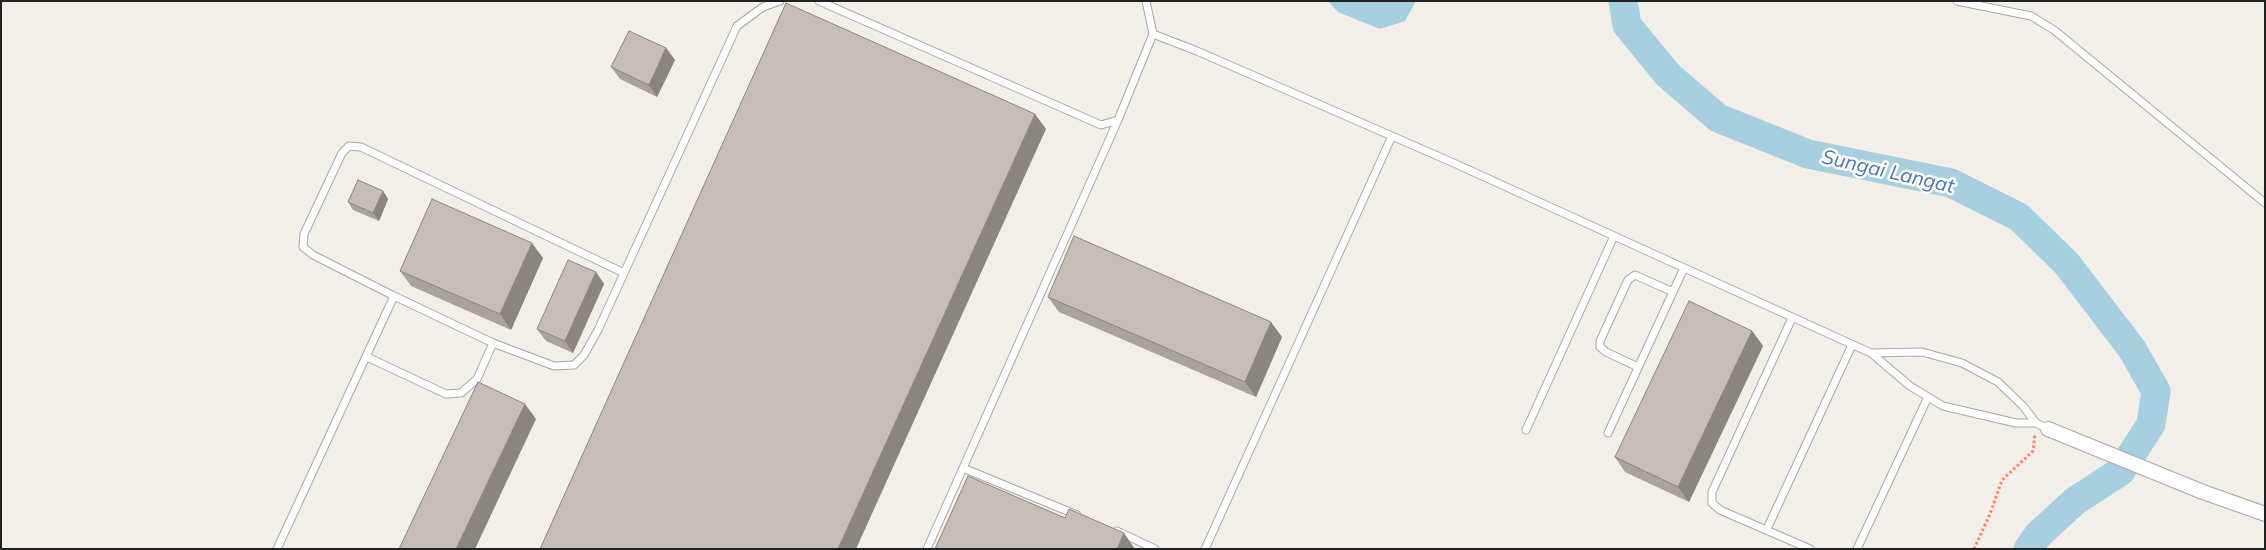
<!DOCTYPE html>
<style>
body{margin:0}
#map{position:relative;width:2266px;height:550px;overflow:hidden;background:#f1efe7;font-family:Mulish,sans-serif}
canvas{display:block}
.frame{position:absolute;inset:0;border:2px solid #212121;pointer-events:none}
</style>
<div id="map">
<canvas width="2266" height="550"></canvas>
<div class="frame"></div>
</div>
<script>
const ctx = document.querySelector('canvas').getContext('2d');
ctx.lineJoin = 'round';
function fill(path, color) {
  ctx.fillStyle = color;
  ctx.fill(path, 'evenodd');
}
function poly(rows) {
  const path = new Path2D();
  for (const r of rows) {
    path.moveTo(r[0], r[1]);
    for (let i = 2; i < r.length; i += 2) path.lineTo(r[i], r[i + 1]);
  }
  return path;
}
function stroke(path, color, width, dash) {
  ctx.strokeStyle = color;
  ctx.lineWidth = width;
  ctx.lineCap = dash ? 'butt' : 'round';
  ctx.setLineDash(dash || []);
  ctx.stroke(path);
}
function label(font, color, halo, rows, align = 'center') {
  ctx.font = font + ' Mulish,sans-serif';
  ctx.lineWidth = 5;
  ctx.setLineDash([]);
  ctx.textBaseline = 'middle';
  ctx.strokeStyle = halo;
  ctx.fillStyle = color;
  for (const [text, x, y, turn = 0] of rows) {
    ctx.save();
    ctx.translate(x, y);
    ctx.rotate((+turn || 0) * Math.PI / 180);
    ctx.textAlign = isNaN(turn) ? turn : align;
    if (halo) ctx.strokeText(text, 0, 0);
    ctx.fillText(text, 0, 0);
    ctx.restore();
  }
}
fill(poly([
 [1328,1,1416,1,1405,21,1380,29,1338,12]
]), '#a6cfe0');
stroke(poly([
 [1623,1,1627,25,1668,75,1718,118,1808,154,1951,183,2019,217,2067,264,2132,349,2156,391,2151,424,2121,471,2075,501,2038,535,2028,549]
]), '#a6cfe0', 29);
const lane = poly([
 [819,1,1101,125,1118,120,1153,34,1146,1],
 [1957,1,2031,16,2054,30,2265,203],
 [1153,34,1197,51,1456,164,1871,353,1910,386,1943,406,2016,423,2036,423],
 [624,273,361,147,349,146,342,153,304,234,303,247,313,255,394,296,493,343,554,366,574,365,584,355,598,330,737,26,763,7,780,1],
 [1792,318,1712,492,1712,503,1720,510,1810,549],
 [1871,353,1922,352,1962,363,1998,382,2023,406,2036,423,2048,429],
 [367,357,446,394,461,393,477,379,493,343],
 [1638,367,1606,352,1600,347,1600,341,1628,280,1635,275,1673,292],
 [1526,430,1614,236],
 [1608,433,1684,268],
 [963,468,1077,515],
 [1767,529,1852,345],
 [1117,531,1155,549],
 [277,549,394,296],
 [927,549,1118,120],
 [1205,549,1392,136],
 [1857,549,1928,397]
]);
const street = poly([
 [2048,429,2203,492,2265,514]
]);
stroke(lane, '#a8a8a8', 9);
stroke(street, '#a8a8a8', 16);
stroke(poly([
 [1974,549,1990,514,2002,480,2033,451,2035,433]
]), '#ff856a', 3, [2.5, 2.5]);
stroke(lane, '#fff', 7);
stroke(street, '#fff', 14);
fill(poly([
 [666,48,675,60,657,97,620,79,611,67],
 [383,191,388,199,379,221,353,210,348,202],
 [543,258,511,330,411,286,400,271],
 [596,272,604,284,573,353,546,341,537,329],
 [1048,297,1282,337,1256,397,1059,312],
 [1752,331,1763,346,1689,502,1625,472,1615,457]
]), '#aaa39d');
fill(poly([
 [666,48,675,60,657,97,649,85],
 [1035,114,1046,129,856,549,838,549],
 [383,191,388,199,379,221,373,213],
 [532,243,543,258,511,330,500,314],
 [596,272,604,284,573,353,565,341],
 [1271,322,1282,337,1256,397,1245,382],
 [1752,331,1763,346,1689,502,1678,487],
 [525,404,536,419,475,549,456,549],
 [1124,533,1135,549,1117,549]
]), '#8b857f');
const building = poly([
 [786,3,1035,114,838,549,540,549,786,3],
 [629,31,666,48,649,85,611,67,629,31],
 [358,180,383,191,373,213,348,202,358,180],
 [432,199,532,243,500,314,400,271,432,199],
 [1074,236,1271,322,1245,382,1048,297,1074,236],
 [568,260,596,272,565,341,537,329,568,260],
 [1689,301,1752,331,1678,487,1615,457,1689,301],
 [478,382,525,404,456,549,399,549,478,382],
 [968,476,1065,518,1069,509,1124,533,1117,549,935,549,968,476]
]);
fill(building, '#c6beb6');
stroke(building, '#8b857f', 1);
label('italic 20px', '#4876b6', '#fff', [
 ["Sungai Langat",1888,172,13]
]);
</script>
